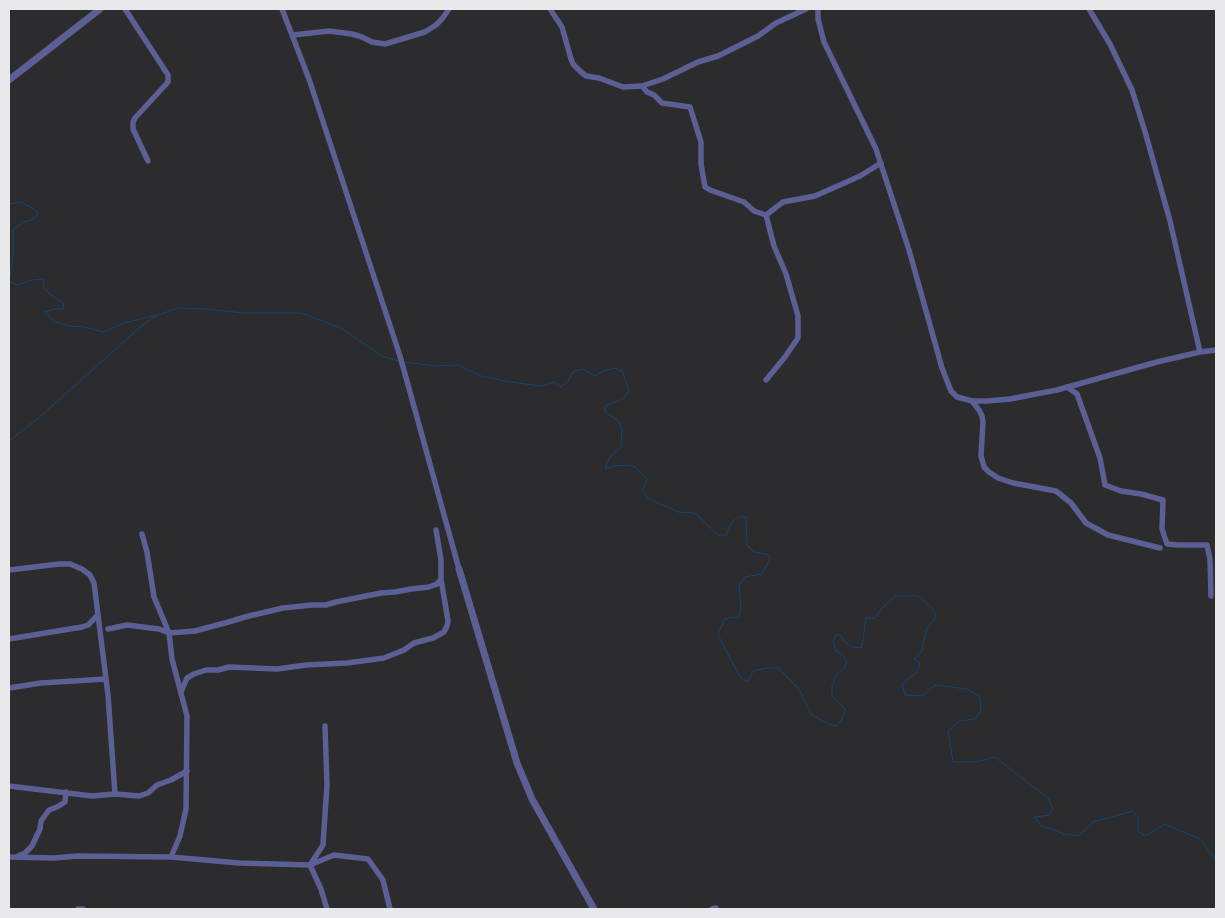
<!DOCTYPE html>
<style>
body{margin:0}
#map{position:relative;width:1225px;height:918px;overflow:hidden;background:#2c2b2e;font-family:"IBM Plex Serif",serif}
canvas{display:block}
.frame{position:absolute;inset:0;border:10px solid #e9e9eb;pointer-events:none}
</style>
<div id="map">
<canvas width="1225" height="918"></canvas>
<div class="frame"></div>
</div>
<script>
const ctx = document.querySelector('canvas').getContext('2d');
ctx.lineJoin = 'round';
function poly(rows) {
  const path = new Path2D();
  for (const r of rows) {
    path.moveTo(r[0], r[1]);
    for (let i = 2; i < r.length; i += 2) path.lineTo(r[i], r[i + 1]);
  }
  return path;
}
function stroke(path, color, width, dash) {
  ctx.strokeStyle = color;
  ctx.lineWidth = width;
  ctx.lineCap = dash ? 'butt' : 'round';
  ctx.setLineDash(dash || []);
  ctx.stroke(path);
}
stroke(poly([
 [9,204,21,202,34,209,38,214,32,220,23,222,13,230,13,259,9,280],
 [9,281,17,285,32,280,43,279,44,288,51,295,63,303,64,309,54,309,45,312,55,322,69,326,85,327,103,332,124,323,158,315,178,308,206,309,243,313,301,313,341,328,382,356,399,361],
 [405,362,436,366,458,365,481,376,510,382,542,386,554,382,561,387,568,381,574,371,583,369,595,376,604,371,614,368,622,371,629,391,624,398,604,407,606,413,613,417,619,422,622,429,621,447,610,457,605,469,614,466,627,465,634,466,647,479,643,490,647,498,678,512,695,513,718,535,726,535,732,522,739,517,746,517,747,545,754,552,769,555,770,559,762,574,745,577,739,585,741,609,738,618,730,617,724,620,718,635,740,677,748,682,753,671,766,668,778,668,794,684,800,691,811,714,828,724,836,726,841,721,845,712,845,709,832,696,832,686,836,675,845,667,847,661,843,655,836,651,833,642,836,635,840,635,845,642,852,647,861,648,863,640,866,618,875,618,883,607,895,596,918,596,931,607,935,613,936,618,928,627,925,634,922,651,914,659,920,663,917,672,902,684,905,695,922,696,935,685,967,689,980,697,981,711,975,719,960,721,948,731,953,762,975,762,995,757,1048,798,1053,809,1049,815,1035,817,1041,826,1055,830,1063,834,1078,836,1093,822,1133,811,1138,818,1138,831,1145,836,1154,831,1164,824,1200,839,1216,860],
 [9,441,42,415,139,328,157,315]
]), '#104777', 1);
stroke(poly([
 [125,9,168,75,168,82,135,118,133,122,133,129,148,161],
 [282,9,309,79,400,356,459,569],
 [550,9,562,27,571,59,573,64,581,72,586,76,599,78,623,87,642,86,647,92,654,95,662,103,690,107,701,142,701,164,705,187,710,190,744,202,754,211,766,215,774,246,786,274,798,316,798,338,785,357,766,380],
 [818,9,818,19,824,42,876,149,909,250,942,368,951,391,957,397,972,401,987,401,1010,399,1057,390,1157,362,1200,352,1216,350],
 [1089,9,1110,44,1132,90,1146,135,1170,221,1200,352],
 [293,35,329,31,352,34,362,37,372,42,385,44,425,32,436,25,442,19,449,9],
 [642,86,663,79,698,62,718,56,758,36,776,23,806,9],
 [766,215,783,202,815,196,860,176,881,163],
 [1067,387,1077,394,1100,458,1105,485,1121,491,1141,494,1163,500,1162,529,1167,544,1178,545,1207,545,1210,559,1211,596],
 [972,401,979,410,982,416,983,422,981,456,984,467,989,472,998,478,1013,483,1056,491,1071,503,1086,523,1108,535,1160,548],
 [142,534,147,552,154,597,169,633,172,659,187,716,186,809,180,836,171,857],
 [9,570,59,564,70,564,82,569,90,575,94,583,108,695,115,794],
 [108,629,127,625,159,629,169,633,195,631,232,621,245,617,283,608,312,605,326,605,336,602,381,593,395,592,411,589,429,587,437,584,441,579,441,560,436,530],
 [9,639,82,627,88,625,98,615],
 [9,688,41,683,106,679],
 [181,692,187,678,194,674,206,670,218,670,229,667,277,669,306,665,347,663,384,658,404,650,414,643,433,638,444,632,447,626,448,621,441,579],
 [325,726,327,785,323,845,310,865,321,889,327,909],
 [9,786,92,796,115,794,139,796,148,793,157,785,171,780,187,771],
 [18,856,25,853,32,846,40,829,41,821,49,810,57,807,65,802,66,792],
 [9,857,54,858,77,856,171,857,239,863,310,865,334,855,368,859,383,880,390,909],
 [78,909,83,909],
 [712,909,716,908]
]), '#5b5f93', 5.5);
stroke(poly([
 [9,80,100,9],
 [459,569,517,763,532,799,594,909]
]), '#5b5f93', 7);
</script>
